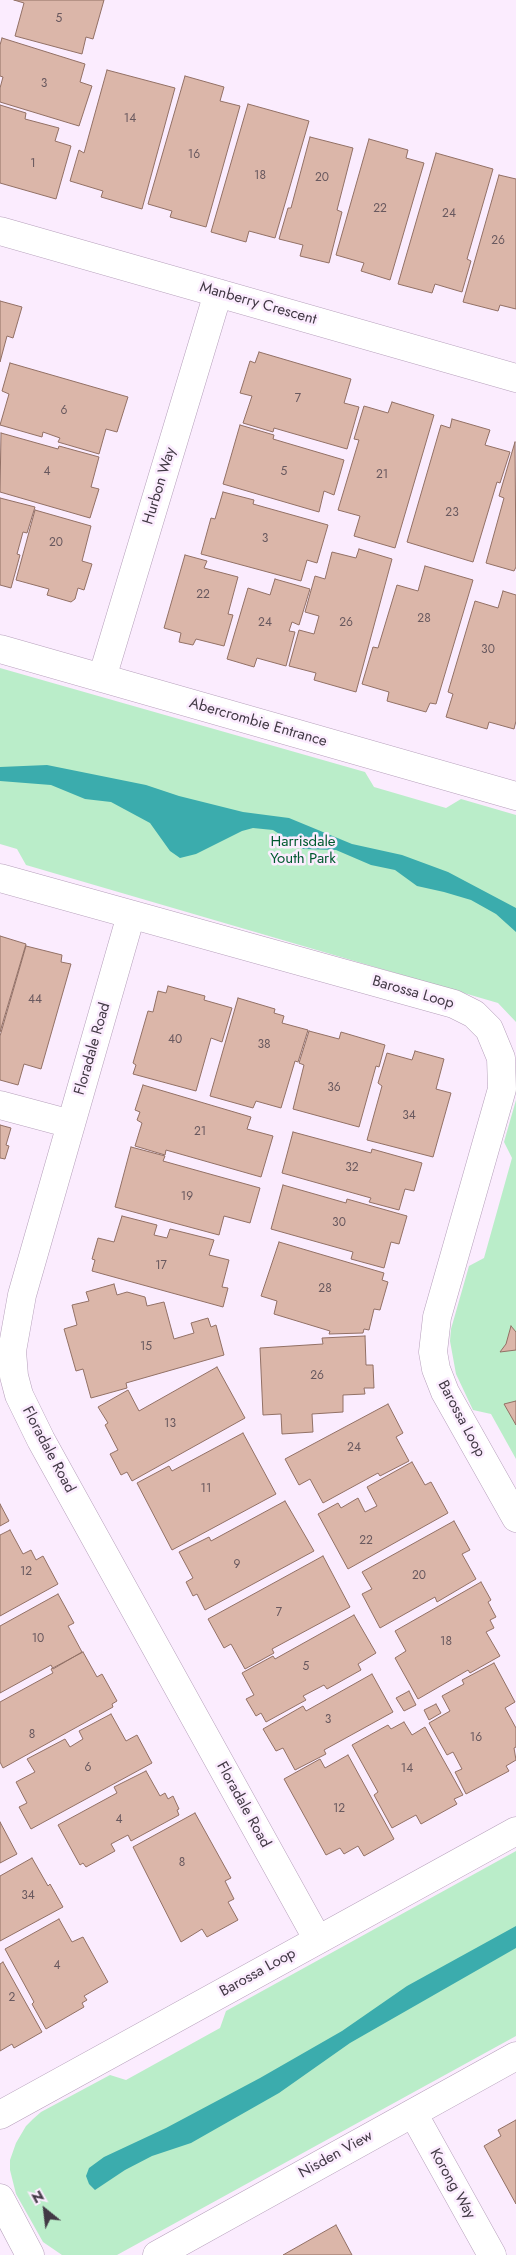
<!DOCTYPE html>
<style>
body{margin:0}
#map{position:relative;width:516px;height:2255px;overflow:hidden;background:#fbecfe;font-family:Jost,sans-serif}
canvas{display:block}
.north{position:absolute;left:20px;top:2185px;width:50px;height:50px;-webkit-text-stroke:4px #fbecfe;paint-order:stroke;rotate:331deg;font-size:14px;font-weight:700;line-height:20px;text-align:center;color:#423945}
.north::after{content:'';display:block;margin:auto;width:18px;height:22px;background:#423945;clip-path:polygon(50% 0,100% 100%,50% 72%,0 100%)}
</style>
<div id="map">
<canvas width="516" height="2255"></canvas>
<div class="north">N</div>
</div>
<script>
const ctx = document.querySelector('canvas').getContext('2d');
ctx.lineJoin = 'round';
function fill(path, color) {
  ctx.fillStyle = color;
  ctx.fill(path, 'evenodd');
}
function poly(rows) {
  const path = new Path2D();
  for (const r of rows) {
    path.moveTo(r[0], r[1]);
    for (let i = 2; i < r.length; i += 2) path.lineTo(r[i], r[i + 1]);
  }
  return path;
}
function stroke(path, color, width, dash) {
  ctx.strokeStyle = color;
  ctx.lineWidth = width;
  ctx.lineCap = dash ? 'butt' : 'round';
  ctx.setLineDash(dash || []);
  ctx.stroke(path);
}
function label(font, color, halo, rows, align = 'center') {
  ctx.font = font + ' Jost,sans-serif';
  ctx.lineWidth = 5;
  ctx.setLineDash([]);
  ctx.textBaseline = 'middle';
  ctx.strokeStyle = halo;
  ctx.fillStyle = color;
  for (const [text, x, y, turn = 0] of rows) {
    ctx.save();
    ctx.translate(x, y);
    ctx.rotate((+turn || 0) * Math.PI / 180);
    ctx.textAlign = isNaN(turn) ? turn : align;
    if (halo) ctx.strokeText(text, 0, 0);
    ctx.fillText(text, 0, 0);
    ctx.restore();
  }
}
fill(poly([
 [0,668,365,772,374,787,446,808,461,799,516,815,516,1022,498,1003,26,865,17,849,0,844],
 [516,1100,516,1459,491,1414,473,1410,456,1374,450,1341,451,1329,469,1266,484,1258,512,1158,504,1142],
 [516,1851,516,2036,117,2255,62,2255,43,2242,16,2194,10,2170,10,2160,16,2143,26,2126,33,2119,41,2112,110,2075,126,2080,220,2028,226,2011]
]), '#baedc9');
fill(poly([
 [47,765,146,785,179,796,243,812,289,818,352,844,402,855,448,872,516,908,516,932,496,914,471,900,444,892,417,886,395,870,371,865,336,850,303,849,273,830,253,828,242,831,196,854,180,858,170,851,150,823,111,802,85,799,51,785,0,781,0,767],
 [516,1926,516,1948,350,2043,279,2093,191,2143,152,2156,125,2170,95,2190,89,2184,86,2176,89,2168,104,2157,166,2128,260,2078,342,2031,407,1986]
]), '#3bacad');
const building = poly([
 [14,0,104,0,93,39,86,37,82,54,15,36,24,3,14,0],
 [2,38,85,64,80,82,92,86,79,126,0,102,0,88,3,77,0,76,0,45,2,38],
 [107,70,175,88,142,209,101,197,103,191,70,181,79,150,84,153,107,70],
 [185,76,224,87,220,101,240,106,206,227,170,217,172,211,148,204,185,76],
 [248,104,309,121,275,238,249,231,246,242,211,232,248,104],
 [0,105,26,113,25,119,59,128,55,141,71,146,56,199,0,183,0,105],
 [310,137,353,148,337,210,342,212,329,263,300,256,303,245,279,239,288,208,291,208,310,137],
 [369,139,408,150,406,158,424,163,390,280,361,271,364,263,336,255,369,139],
 [436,153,493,169,467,259,471,261,462,292,435,284,432,293,398,284,436,153],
 [499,175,516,179,516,309,500,305,498,311,463,302,499,175],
 [0,301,22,307,13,338,7,336,0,362,0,301],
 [259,352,351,379,344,403,359,407,347,449,274,428,273,432,243,423,252,396,240,393,250,361,255,363,259,352],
 [10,363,128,397,117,432,106,429,99,454,58,442,60,438,43,432,42,437,0,425,9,394,2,391,10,363],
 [392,402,434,415,395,548,354,536,360,516,338,510,359,440,354,439,364,406,388,413,392,402],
 [452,419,490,430,485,445,510,452,500,483,497,482,473,562,407,542,441,425,450,428,452,419],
 [240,425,274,435,273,439,344,460,334,495,324,491,319,512,223,484,240,425],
 [1,433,58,449,59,446,99,457,91,487,99,489,90,518,0,492,1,433],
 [515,442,516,567,514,571,486,563,504,498,499,496,515,442],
 [223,492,254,500,253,504,328,525,317,563,307,560,301,581,201,554,211,518,215,519,223,492],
 [0,498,35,507,27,533,23,532,17,554,20,555,11,588,0,585,0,498],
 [35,510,91,526,82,561,92,564,84,590,78,588,75,599,71,602,47,595,49,589,16,580,35,510],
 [359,549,392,559,356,692,314,680,316,673,289,666,299,630,314,634,319,616,305,612,315,576,325,579,332,552,356,558,359,549],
 [185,555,207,561,204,568,238,577,228,614,233,615,224,646,196,639,193,645,179,642,181,633,164,628,185,555],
 [425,566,473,580,436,704,430,703,426,712,387,701,389,692,362,684,373,647,378,648,397,585,418,591,425,566],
 [275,579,310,589,299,625,292,622,289,631,295,632,286,666,257,658,254,667,227,659,248,588,270,595,275,579],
 [503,591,516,595,516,721,514,729,489,722,487,729,446,717,453,694,448,692,475,601,498,608,503,591],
 [0,936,26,944,0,1032,0,936],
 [26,946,62,955,61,962,71,964,41,1069,24,1064,18,1085,0,1080,0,1036,26,946],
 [168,986,205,996,204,1000,232,1008,222,1042,211,1038,196,1091,133,1074,136,1065,133,1063,148,1011,153,1012,158,991,166,993,168,986],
 [238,998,275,1009,274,1013,284,1016,282,1023,308,1030,298,1062,295,1061,281,1108,256,1101,253,1108,210,1096,238,998],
 [309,1031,339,1039,341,1032,385,1045,379,1067,376,1066,359,1127,293,1109,304,1065,299,1063,309,1031],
 [415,1051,444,1059,436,1089,451,1093,433,1157,367,1140,382,1086,378,1083,387,1053,412,1060,415,1051],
 [143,1085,251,1117,247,1129,273,1136,261,1177,166,1150,165,1155,135,1146,142,1123,137,1120,140,1112,135,1110,143,1085],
 [0,1125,11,1128,6,1145,9,1146,5,1159,0,1158,0,1125],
 [293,1132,371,1153,372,1149,422,1163,414,1191,405,1189,399,1210,369,1202,371,1198,282,1173,293,1132],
 [131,1147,165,1156,163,1161,260,1188,250,1223,224,1216,219,1235,115,1207,131,1147],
 [283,1185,346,1203,347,1199,407,1216,399,1244,391,1242,384,1268,351,1259,353,1252,271,1229,283,1185],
 [122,1216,157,1225,154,1235,167,1238,170,1229,214,1240,209,1255,229,1260,222,1287,228,1288,223,1307,92,1271,95,1260,92,1259,98,1238,114,1242,122,1216],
 [279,1242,384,1273,382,1280,388,1282,380,1310,374,1309,369,1330,364,1329,363,1333,329,1334,330,1331,274,1314,277,1301,261,1296,279,1242],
 [114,1284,117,1295,127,1292,145,1297,147,1306,164,1302,174,1339,194,1333,191,1323,208,1318,211,1327,216,1325,224,1355,126,1383,127,1388,91,1398,83,1369,76,1371,64,1329,77,1325,72,1305,89,1301,86,1292,114,1284],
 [511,1326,516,1332,516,1350,500,1352,506,1344,511,1326],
 [365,1336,366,1365,373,1365,374,1388,364,1388,365,1394,343,1395,343,1412,312,1414,313,1432,282,1434,281,1414,263,1415,260,1348,323,1344,322,1338,365,1336],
 [217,1367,245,1418,132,1481,127,1472,121,1475,110,1454,118,1450,105,1425,108,1423,98,1407,128,1390,139,1411,217,1367],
 [516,1401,516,1425,504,1404,516,1401],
 [388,1404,403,1433,396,1437,409,1461,380,1476,378,1473,323,1503,310,1479,299,1485,285,1459,388,1404],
 [243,1433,276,1494,172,1550,137,1483,169,1466,172,1471,243,1433],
 [412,1462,425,1485,431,1482,448,1513,348,1569,318,1514,338,1503,341,1508,358,1498,365,1512,377,1506,367,1487,412,1462],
 [285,1501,314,1551,205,1610,197,1594,193,1596,186,1582,193,1578,179,1552,209,1537,211,1541,285,1501],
 [0,1504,9,1521,0,1526,0,1504],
 [454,1521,470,1550,462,1554,476,1579,437,1602,435,1597,380,1628,362,1594,372,1589,362,1572,454,1521],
 [10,1530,23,1554,31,1550,36,1560,43,1556,58,1584,0,1616,0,1535,10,1530],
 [323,1556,350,1607,272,1649,274,1653,245,1669,231,1644,224,1648,208,1619,323,1556],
 [481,1582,491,1600,488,1602,496,1617,490,1620,494,1628,486,1632,500,1656,470,1673,468,1670,418,1699,395,1658,406,1651,395,1631,481,1582],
 [58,1594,74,1623,68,1626,82,1652,53,1669,51,1665,0,1693,0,1626,58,1594],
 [354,1615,376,1653,358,1664,361,1670,327,1689,324,1685,303,1696,306,1700,266,1722,261,1713,256,1716,246,1699,254,1695,242,1673,273,1656,275,1659,354,1615],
 [83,1652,97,1677,102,1674,117,1701,112,1704,113,1707,3,1768,0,1762,0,1702,53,1673,51,1669,83,1652],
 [494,1663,515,1702,505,1708,516,1728,516,1747,514,1748,516,1760,506,1766,509,1771,466,1794,455,1772,462,1769,453,1752,447,1755,429,1723,450,1711,442,1696,464,1684,462,1680,494,1663],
 [372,1674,393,1712,324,1750,326,1754,295,1770,283,1748,276,1751,263,1729,303,1706,306,1711,372,1674],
 [409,1691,416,1705,404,1711,396,1698,409,1691],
 [436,1704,441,1713,429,1720,424,1710,436,1704],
 [111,1714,126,1741,137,1735,152,1763,31,1829,19,1807,27,1803,16,1782,35,1772,27,1759,65,1739,70,1747,83,1739,79,1731,111,1714],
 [404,1722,412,1735,425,1727,463,1795,454,1799,457,1804,421,1824,416,1815,392,1828,374,1795,378,1792,352,1745,388,1725,391,1729,404,1722],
 [348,1755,394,1839,364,1856,358,1846,344,1854,340,1848,326,1855,284,1779,320,1759,325,1768,348,1755],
 [146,1771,160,1796,165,1793,168,1799,173,1796,179,1809,177,1810,179,1815,131,1841,128,1835,111,1844,115,1851,86,1867,83,1863,80,1865,58,1825,117,1793,114,1787,146,1771],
 [195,1813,231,1878,225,1881,234,1899,228,1902,238,1920,207,1937,202,1929,181,1942,133,1847,195,1813],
 [0,1822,17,1854,0,1863,0,1822],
 [32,1858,48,1886,50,1884,63,1907,0,1941,0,1876,32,1858],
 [59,1919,72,1942,83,1937,108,1982,84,1996,87,2000,82,2003,84,2007,46,2029,32,2004,34,2002,5,1949,59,1919],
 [3,1962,42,2032,14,2048,12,2044,0,2051,0,1964,3,1962],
 [516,2120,516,2204,484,2146,501,2136,498,2130,516,2120],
 [336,2225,352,2255,283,2255,336,2225]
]);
fill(building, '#dbb6a9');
stroke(building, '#927065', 1);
const minor = poly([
 [0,231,516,378],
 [0,649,516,796],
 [102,678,218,293],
 [0,878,454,1004,474,1014,489,1029,501,1058,502,1089,437,1317,433,1352,436,1369,445,1392,516,1518],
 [131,915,22,1295,12,1351,14,1376,19,1395,41,1440,318,1940],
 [0,1105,71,1124],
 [413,2113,492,2255],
 [0,2115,516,1831],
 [0,2198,30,2255],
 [157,2255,516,2056]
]);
stroke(minor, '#b6a0bb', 29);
stroke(minor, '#fff', 28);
label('12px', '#68585e', null, [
 ["5",59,19],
 ["3",44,84],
 ["14",130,119],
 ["16",194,155],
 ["1",33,164],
 ["18",260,176],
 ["20",322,178],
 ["22",380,209],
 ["24",449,214],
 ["26",498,241],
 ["7",298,399],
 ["6",64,411],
 ["4",47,472],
 ["5",284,472],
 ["21",382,475],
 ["23",452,513],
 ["3",265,539],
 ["20",56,543],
 ["22",203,595],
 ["28",424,619],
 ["24",265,623],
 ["26",346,623],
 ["30",488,650],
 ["44",35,1000],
 ["40",175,1040],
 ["38",264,1045],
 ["36",334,1088],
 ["34",409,1116],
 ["21",200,1132],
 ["32",352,1168],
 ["19",187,1197],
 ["30",339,1223],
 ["17",161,1266],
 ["28",325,1289],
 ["15",146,1347],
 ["26",317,1376],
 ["13",170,1424],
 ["24",354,1448],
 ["11",206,1489],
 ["22",366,1541],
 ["9",237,1565],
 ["12",26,1572],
 ["20",419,1576],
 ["7",279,1613],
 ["10",38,1639],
 ["18",446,1642],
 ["5",306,1667],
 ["3",328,1720],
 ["8",32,1735],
 ["16",476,1738],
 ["6",88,1768],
 ["14",407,1769],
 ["12",339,1809],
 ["4",119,1820],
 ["8",182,1863],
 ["34",28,1896],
 ["4",57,1966],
 ["2",12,1998]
]);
label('15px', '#423945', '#fbecfe', [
 ["Manberry Crescent",258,304,16],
 ["Hurbon Way",160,486,-73],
 ["Abercrombie Entrance",258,723,16],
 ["Barossa Loop",413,993,16],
 ["Floradale Road",93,1049,-74],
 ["Barossa Loop",461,1419,62],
 ["Floradale Road",48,1450,62],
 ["Floradale Road",243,1805,61],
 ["Barossa Loop",258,1973,-29],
 ["Nisden View",336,2155,-29],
 ["Korong Way",452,2184,61]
]);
label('15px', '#005a2f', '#fbecfe', [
 ["Harrisdale",303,842],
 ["Youth Park",303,859]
]);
</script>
